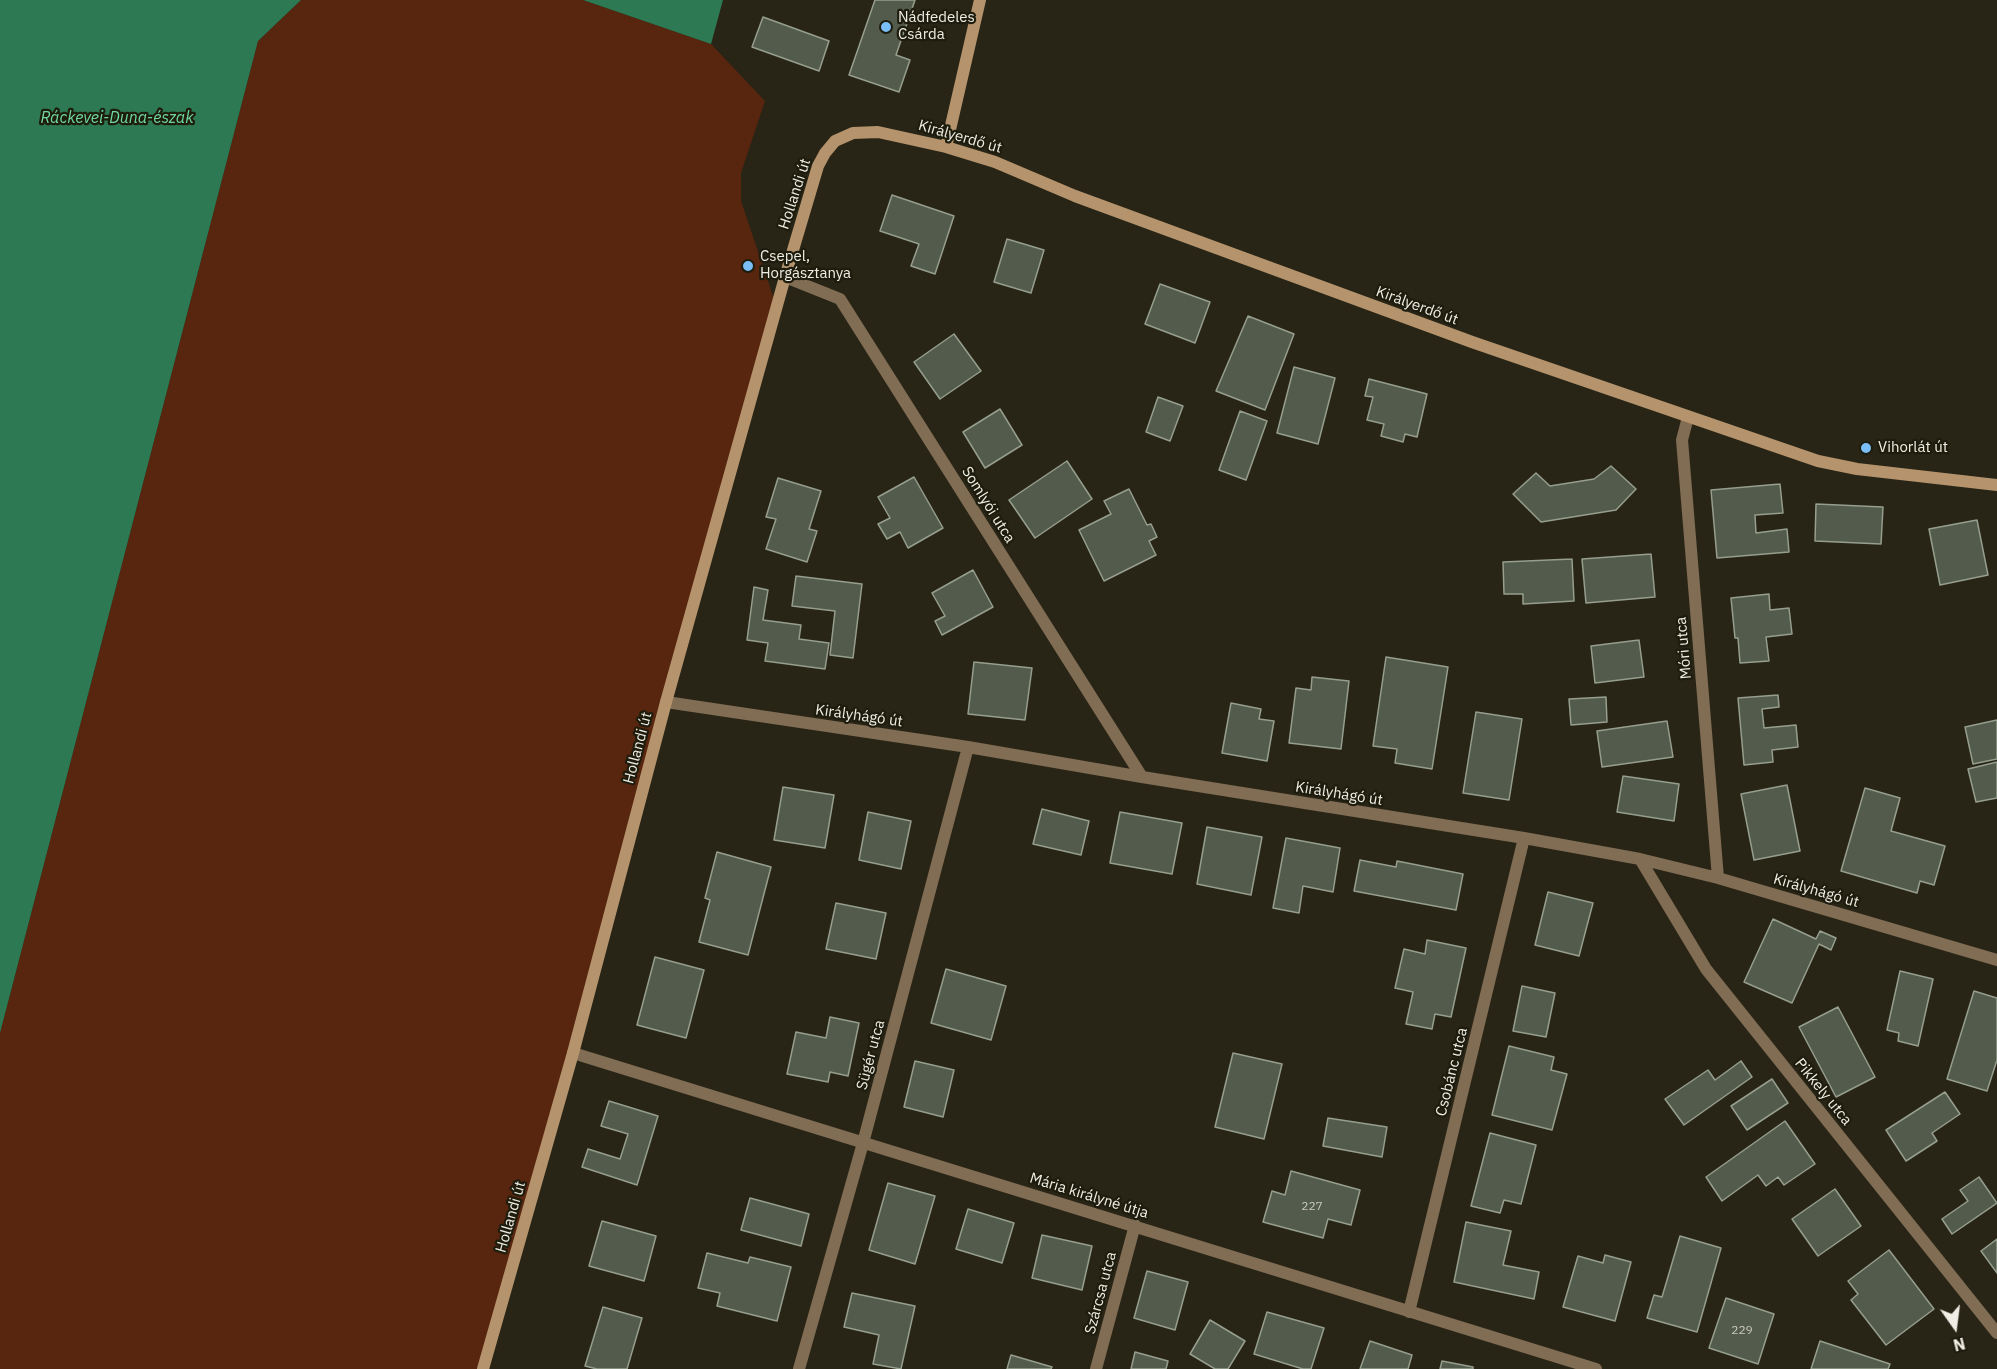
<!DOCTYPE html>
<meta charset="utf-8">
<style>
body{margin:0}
#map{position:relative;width:1997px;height:1369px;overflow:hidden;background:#282516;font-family:"IBM Plex Sans",sans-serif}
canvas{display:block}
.north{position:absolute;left:1925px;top:1297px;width:60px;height:60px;-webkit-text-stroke:4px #1e1c0d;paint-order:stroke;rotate:166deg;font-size:16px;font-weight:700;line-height:24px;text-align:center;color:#f0eee4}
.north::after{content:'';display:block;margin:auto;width:21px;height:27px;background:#f0eee4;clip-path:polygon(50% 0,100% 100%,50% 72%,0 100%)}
</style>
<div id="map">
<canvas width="1997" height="1369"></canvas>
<div class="north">N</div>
</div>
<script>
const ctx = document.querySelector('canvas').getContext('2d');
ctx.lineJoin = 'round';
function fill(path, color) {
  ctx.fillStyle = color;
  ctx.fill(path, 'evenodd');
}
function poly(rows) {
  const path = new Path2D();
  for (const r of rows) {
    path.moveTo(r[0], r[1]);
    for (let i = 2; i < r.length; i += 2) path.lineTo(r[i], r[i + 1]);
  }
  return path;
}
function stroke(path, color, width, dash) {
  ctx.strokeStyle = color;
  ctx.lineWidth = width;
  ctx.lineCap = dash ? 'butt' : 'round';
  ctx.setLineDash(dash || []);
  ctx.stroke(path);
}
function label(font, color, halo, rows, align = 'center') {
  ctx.font = font + ' "IBM Plex Sans",sans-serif';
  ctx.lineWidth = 4.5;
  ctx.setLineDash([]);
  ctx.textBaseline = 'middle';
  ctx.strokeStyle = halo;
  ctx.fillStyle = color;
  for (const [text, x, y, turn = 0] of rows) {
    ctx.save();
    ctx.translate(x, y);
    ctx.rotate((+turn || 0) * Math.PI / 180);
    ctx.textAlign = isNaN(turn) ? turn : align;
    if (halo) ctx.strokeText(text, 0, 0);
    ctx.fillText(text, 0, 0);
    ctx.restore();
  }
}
fill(poly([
 [301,0,583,0,711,44,765,101,741,173,741,201,777,308,488,1369,0,1369,0,1033,258,41]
]), '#58250f');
fill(poly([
 [0,0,301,0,258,41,0,1033],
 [583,0,723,0,711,44]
]), '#2d7953');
const building = poly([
 [875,0,915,0,896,55,910,60,899,92,849,75,875,0],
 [763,17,829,41,819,71,752,47,763,17],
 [892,195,954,216,935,274,911,266,919,244,880,231,892,195],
 [1007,239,1044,250,1031,293,994,282,1007,239],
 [1160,284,1210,302,1195,343,1145,324,1160,284],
 [1248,316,1294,334,1265,410,1216,391,1248,316],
 [954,334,981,371,940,399,914,362,954,334],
 [1294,367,1335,378,1318,444,1277,433,1294,367],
 [1369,379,1427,394,1417,437,1405,434,1403,442,1381,436,1384,424,1367,420,1373,397,1365,396,1369,379],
 [1158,397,1183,406,1170,441,1146,432,1158,397],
 [1000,409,1022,445,985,468,963,432,1000,409],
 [1240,411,1267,421,1246,480,1219,470,1240,411],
 [1067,461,1092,499,1035,538,1009,500,1067,461],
 [1611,466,1636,489,1616,510,1541,522,1513,494,1536,473,1550,486,1594,479,1611,466],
 [914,477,943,528,908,548,900,532,887,539,878,524,890,518,878,497,914,477],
 [778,478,821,491,809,529,817,531,807,562,766,549,776,519,766,517,778,478],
 [1780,484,1783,513,1755,515,1756,533,1787,529,1789,552,1717,558,1711,490,1780,484],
 [1129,489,1147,525,1151,524,1157,537,1149,541,1156,555,1104,581,1079,530,1111,514,1104,501,1129,489],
 [1816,504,1883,507,1881,544,1815,541,1816,504],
 [1977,520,1988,575,1940,585,1929,529,1977,520],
 [1651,554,1655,597,1586,603,1582,559,1651,554],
 [1572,559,1574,601,1523,604,1523,594,1504,594,1503,562,1572,559],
 [973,570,993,607,942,635,935,621,945,616,932,593,973,570],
 [796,576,862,584,853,658,830,655,835,611,792,606,796,576],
 [754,587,768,590,763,620,801,625,799,639,829,643,825,669,765,661,768,643,747,640,754,587],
 [1769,594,1770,610,1789,608,1792,634,1766,637,1769,661,1740,663,1738,638,1735,638,1731,598,1769,594],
 [1639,640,1644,677,1595,683,1591,646,1639,640],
 [1386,657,1448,667,1432,769,1395,763,1397,749,1373,746,1386,657],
 [974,662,1032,668,1025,720,968,714,974,662],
 [1312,677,1349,681,1341,749,1289,743,1296,688,1311,690,1312,677],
 [1778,695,1779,707,1762,709,1764,728,1796,725,1798,747,1772,750,1773,762,1744,765,1738,698,1778,695],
 [1606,697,1607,722,1571,725,1569,699,1606,697],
 [1231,703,1261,709,1259,719,1274,721,1267,761,1222,753,1231,703],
 [1476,712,1522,719,1509,800,1463,793,1476,712],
 [1997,720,1997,759,1973,764,1965,727,1997,720],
 [1667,721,1673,757,1602,767,1597,731,1667,721],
 [1997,762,1997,798,1976,802,1968,769,1997,762],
 [1623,776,1679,784,1674,821,1617,812,1623,776],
 [1787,785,1800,851,1754,860,1741,794,1787,785],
 [783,787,834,795,825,848,774,840,783,787],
 [1865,788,1900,798,1891,831,1945,846,1934,885,1920,881,1917,893,1841,871,1865,788],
 [1042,809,1089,821,1081,855,1033,844,1042,809],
 [868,812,911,821,901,869,859,860,868,812],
 [1120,812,1182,823,1172,874,1110,863,1120,812],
 [1207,827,1262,837,1251,895,1197,884,1207,827],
 [1286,838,1340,848,1333,892,1303,886,1299,913,1273,908,1286,838],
 [717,852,771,867,748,955,699,942,710,900,705,898,717,852],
 [1360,860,1396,867,1397,861,1463,874,1456,910,1354,891,1360,860],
 [1548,892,1593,903,1579,956,1535,945,1548,892],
 [836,903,886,913,876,959,826,949,836,903],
 [1773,919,1816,939,1820,931,1836,938,1831,950,1819,944,1792,1003,1744,982,1773,919],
 [1427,940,1466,948,1451,1017,1435,1014,1432,1029,1406,1024,1413,992,1395,988,1404,949,1425,954,1427,940],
 [655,957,704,970,686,1038,637,1025,655,957],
 [946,969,1006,986,991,1040,931,1023,946,969],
 [1900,971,1933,979,1918,1046,1898,1041,1899,1033,1887,1030,1900,971],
 [1522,986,1555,993,1546,1037,1513,1031,1522,986],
 [1974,991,1997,998,1997,1060,1987,1091,1947,1079,1974,991],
 [1838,1007,1875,1077,1836,1097,1799,1027,1838,1007],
 [830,1017,859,1023,848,1076,830,1072,828,1082,787,1074,796,1032,826,1038,830,1017],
 [1509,1046,1554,1057,1551,1070,1567,1074,1552,1130,1492,1115,1509,1046],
 [1233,1053,1282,1064,1264,1139,1215,1127,1233,1053],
 [915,1061,954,1070,943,1117,904,1107,915,1061],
 [1741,1061,1752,1077,1684,1125,1665,1099,1708,1070,1715,1080,1741,1061],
 [1772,1079,1788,1103,1747,1130,1731,1106,1772,1079],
 [1945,1092,1960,1114,1932,1133,1937,1141,1906,1161,1886,1130,1945,1092],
 [609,1101,658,1116,637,1185,582,1167,588,1149,620,1159,628,1134,601,1126,609,1101],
 [1328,1118,1387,1127,1382,1157,1323,1146,1328,1118],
 [1785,1121,1815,1164,1784,1185,1778,1177,1766,1186,1758,1175,1722,1201,1706,1177,1785,1121],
 [1490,1133,1536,1145,1521,1204,1504,1200,1500,1213,1471,1206,1490,1133],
 [1291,1171,1360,1190,1351,1225,1328,1219,1323,1238,1263,1222,1272,1191,1285,1195,1291,1171],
 [1979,1177,1997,1203,1952,1234,1942,1219,1968,1201,1960,1190,1979,1177],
 [888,1183,935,1196,915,1264,869,1250,888,1183],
 [1835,1189,1861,1226,1818,1256,1792,1219,1835,1189],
 [750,1198,809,1214,801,1246,741,1230,750,1198],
 [968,1209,1014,1223,1002,1263,956,1249,968,1209],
 [602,1221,656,1236,644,1281,589,1266,602,1221],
 [1466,1222,1511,1231,1503,1265,1539,1272,1534,1299,1454,1282,1466,1222],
 [1042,1235,1092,1246,1082,1290,1032,1278,1042,1235],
 [1680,1236,1721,1248,1697,1332,1647,1318,1654,1295,1662,1297,1680,1236],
 [1997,1239,1997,1273,1981,1251,1997,1239],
 [1889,1250,1934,1309,1886,1345,1851,1300,1858,1294,1848,1281,1889,1250],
 [707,1253,748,1263,750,1257,791,1267,777,1321,717,1306,720,1293,698,1288,707,1253],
 [1605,1255,1631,1262,1615,1321,1563,1307,1578,1256,1603,1263,1605,1255],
 [1147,1271,1188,1282,1175,1330,1134,1318,1147,1271],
 [852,1293,915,1306,901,1369,873,1364,879,1335,844,1327,852,1293],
 [1726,1298,1774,1314,1758,1364,1709,1348,1726,1298],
 [603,1307,642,1318,627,1369,597,1369,585,1366,603,1307],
 [1267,1312,1324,1328,1311,1369,1303,1369,1254,1354,1267,1312],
 [1210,1320,1245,1341,1228,1369,1215,1369,1190,1354,1210,1320],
 [1370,1341,1412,1355,1408,1369,1360,1369,1370,1341],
 [1820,1341,1890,1364,1888,1369,1811,1369,1820,1341],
 [1135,1352,1168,1361,1166,1369,1131,1369,1135,1352],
 [1011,1355,1052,1367,1051,1369,1007,1369,1011,1355],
 [1442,1361,1473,1367,1473,1369,1440,1369,1442,1361]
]);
fill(building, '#535b4c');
stroke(building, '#969e8d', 1.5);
stroke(poly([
 [785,277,840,299,1142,777],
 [1688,417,1682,440,1718,878],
 [666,702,968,747,1142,777,1524,838,1640,859,1718,878,1997,960],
 [1640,859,1706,969,1997,1333],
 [573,1053,1596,1369],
 [1409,1312,1524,838],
 [799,1369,863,1143,968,747],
 [1096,1369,1135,1225]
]), '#816c54', 12);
stroke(poly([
 [946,147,980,0],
 [483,1369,573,1053,666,702,785,277,818,166,825,153,835,141,853,133,878,132,946,147,995,162,1075,196,1472,342,1818,461,1857,469,1997,485]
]), '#b5946d', 12);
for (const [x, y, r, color] of [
 [886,27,6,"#7abef8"],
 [748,266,6,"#7abef8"],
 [1866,448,6,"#7abef8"]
]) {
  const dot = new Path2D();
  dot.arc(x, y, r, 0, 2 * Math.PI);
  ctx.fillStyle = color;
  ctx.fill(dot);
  stroke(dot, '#1e1c0d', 2);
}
label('12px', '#c9c9be', null, [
 ["227",1312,1207],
 ["229",1742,1331]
]);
label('15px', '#f0eee4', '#1e1c0d', [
 ["Nádfedeles",898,18],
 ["Csárda",898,35],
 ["Csepel,",760,257],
 ["Horgásztanya",760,274],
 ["Vihorlát út",1878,448]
], 'left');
label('15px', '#f0eee4', '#1e1c0d', [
 ["Királyerdő út",960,137,16],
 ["Hollandi út",795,194,-72],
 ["Királyerdő út",1417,306,20],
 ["Somlyói utca",988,505,58],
 ["Móri utca",1684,648,-95],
 ["Királyhágó út",859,716,8],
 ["Hollandi út",638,748,-75],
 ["Királyhágó út",1339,794,9],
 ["Királyhágó út",1816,891,16],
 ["Sügér utca",871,1055,-75],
 ["Csobánc utca",1452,1072,-76],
 ["Pikkely utca",1823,1092,51],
 ["Mária királyné útja",1089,1196,17],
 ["Hollandi út",511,1217,-74],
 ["Szárcsa utca",1101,1293,-75]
]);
label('italic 16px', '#6fd8a0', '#1e1c0d', [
 ["Ráckevei-Duna-észak",117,118]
]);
</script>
